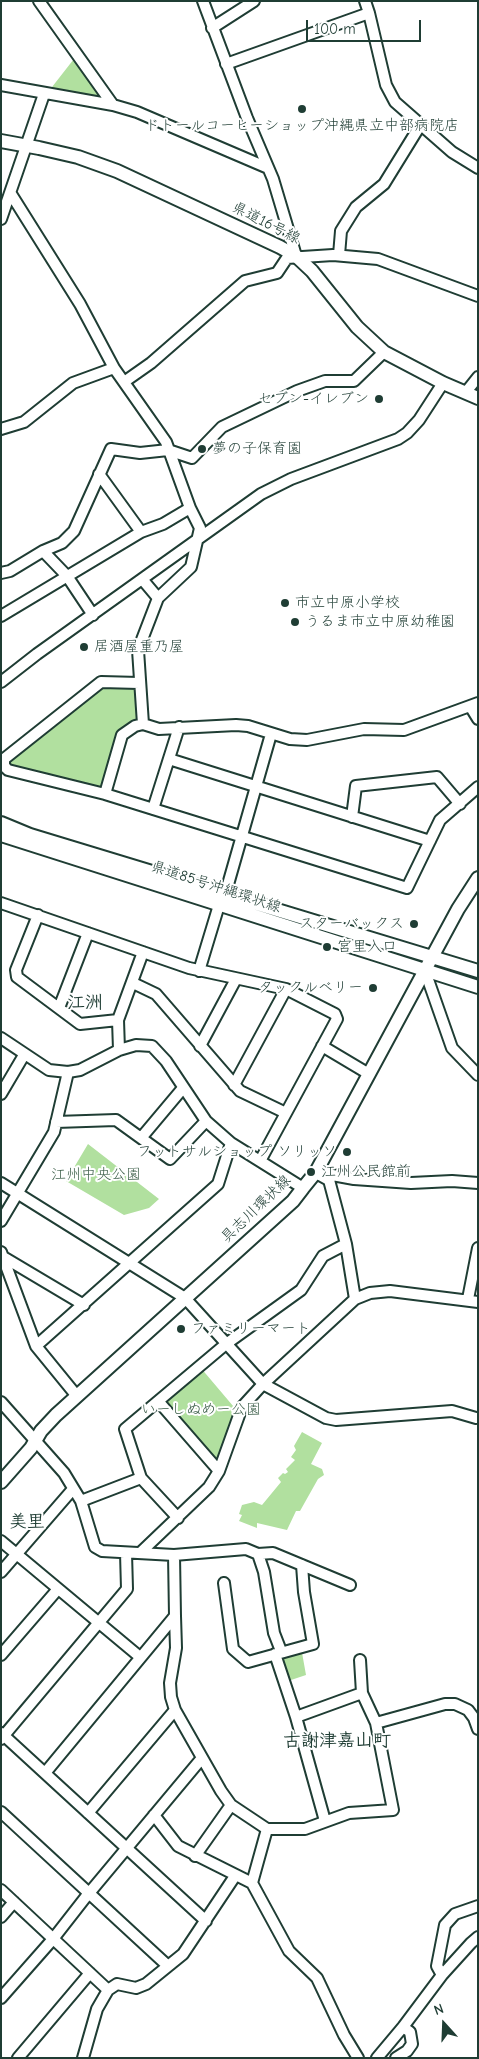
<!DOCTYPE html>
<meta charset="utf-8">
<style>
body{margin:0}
#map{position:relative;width:479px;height:2059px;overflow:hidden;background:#fff;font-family:"Comic Neue",sans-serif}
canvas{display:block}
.frame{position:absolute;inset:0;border:2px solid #1f3d34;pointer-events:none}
.north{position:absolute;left:419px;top:1999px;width:50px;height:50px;-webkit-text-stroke:4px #fff;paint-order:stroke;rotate:340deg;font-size:14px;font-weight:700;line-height:20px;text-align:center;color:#1f3d34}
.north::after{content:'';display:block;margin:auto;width:18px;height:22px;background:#1f3d34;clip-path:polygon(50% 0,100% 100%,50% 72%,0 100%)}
.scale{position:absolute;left:306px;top:20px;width:115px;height:22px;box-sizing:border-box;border:2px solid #1f3d34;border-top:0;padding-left:6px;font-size:15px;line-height:18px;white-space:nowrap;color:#1f3d34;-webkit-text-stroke:4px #fff;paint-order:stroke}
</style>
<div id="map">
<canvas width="479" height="2059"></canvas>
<div class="frame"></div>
<div class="north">N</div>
<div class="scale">100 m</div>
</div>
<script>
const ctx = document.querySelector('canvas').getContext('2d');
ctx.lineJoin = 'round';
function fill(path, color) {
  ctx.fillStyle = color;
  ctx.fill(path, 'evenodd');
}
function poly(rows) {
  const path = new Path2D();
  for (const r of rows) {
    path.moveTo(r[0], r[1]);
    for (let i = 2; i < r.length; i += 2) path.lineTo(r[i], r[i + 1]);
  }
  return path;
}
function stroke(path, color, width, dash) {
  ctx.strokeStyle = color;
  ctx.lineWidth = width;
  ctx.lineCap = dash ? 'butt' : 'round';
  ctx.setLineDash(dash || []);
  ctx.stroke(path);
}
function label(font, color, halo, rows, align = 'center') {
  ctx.font = font + ' "Comic Neue","Klee One",sans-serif';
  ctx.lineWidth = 4;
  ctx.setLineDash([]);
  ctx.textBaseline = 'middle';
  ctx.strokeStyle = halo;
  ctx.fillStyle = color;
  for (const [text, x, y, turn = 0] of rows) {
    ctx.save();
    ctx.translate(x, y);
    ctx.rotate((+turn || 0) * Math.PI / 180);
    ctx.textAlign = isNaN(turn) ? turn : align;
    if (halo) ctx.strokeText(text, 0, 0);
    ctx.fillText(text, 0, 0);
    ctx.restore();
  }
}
fill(poly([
 [77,55,113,105,45,96],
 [103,681,140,684,143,723,123,736,99,799,8,771,4,758],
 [88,1144,159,1199,149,1208,124,1215,66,1181],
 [200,1367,239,1413,219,1471,159,1402],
 [302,1432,322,1443,311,1464,322,1469,324,1475,318,1479,300,1511,296,1511,287,1530,257,1523,257,1528,239,1521,242,1515,239,1514,242,1505,254,1502,262,1505,281,1482,278,1478,283,1473,285,1474,288,1472,286,1469,295,1460,291,1457,296,1450,294,1446],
 [301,1647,306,1675,285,1682,275,1653]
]), '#b1e09f');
const minor = poly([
 [39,1,113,105],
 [203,1,247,118,273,179,296,256],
 [365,1,369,13,386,85,395,102,452,152,478,168],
 [212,28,254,1],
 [226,64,369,13],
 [1,85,113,105,137,112,268,168],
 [11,194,80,304,114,368,166,442,190,508,200,528,191,567,158,598,138,650,143,724],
 [1,219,44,94],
 [339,255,341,231,356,207,384,184,421,124],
 [124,382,151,363,245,281,277,273,287,258,333,255,378,259,478,296],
 [466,392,478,377],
 [1,429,24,422,73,383,114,368],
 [99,474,141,532],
 [43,551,67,576,93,615],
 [1,573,10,571,43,551,62,543,74,531,111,449,140,453,168,450,192,458,222,427,297,391,325,381,354,381,384,352],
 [142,579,158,598],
 [1,616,141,532,163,524,190,508],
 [1,682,37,654,261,494,291,479,398,439,407,433,419,420,443,383],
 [470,706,478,719],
 [169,759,430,841],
 [1,763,8,770,105,794,407,888,440,820,478,787],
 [4,767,4,759,101,682,139,683],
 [105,794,122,735,135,726,143,724,159,729,236,725,248,726,290,739,307,740,364,729,404,730,478,703],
 [153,809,179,727],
 [352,817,356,786,437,777,460,804],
 [225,895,271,734],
 [1,903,189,968,286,989,335,1014,337,1019,260,1161],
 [38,915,16,970,17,977,80,1024,118,1020],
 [199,971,219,905],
 [425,971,452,1048,478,1075],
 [133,983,156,994,240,1091,286,1113],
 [59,1008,88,933],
 [1,1038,49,1070,68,1072,80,1070,119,1050,136,1045,152,1046,166,1061,206,1121,231,1143,303,1188],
 [200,1046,236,979],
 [322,1046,369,1074],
 [119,1050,118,1020,143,952],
 [234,1085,286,989],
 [1,1094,24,1055],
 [56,1122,116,1120,170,1159,206,1121],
 [141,1138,183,1088],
 [316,1172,354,1179,411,1183,452,1181,478,1183],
 [318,1174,329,1180,346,1244,355,1299],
 [1,1183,185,1298,263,1384,326,1418,336,1420,452,1411,476,1418],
 [1,1221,54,1132,68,1072],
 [1,1252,36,1346,76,1395],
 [5,1258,84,1305],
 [468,1299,478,1248],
 [36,1346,218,1184,231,1143],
 [1,1402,64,1473,81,1501,95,1547,102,1551,174,1555,246,1549,258,1554,273,1553,350,1585],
 [159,1402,219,1471],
 [81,1501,141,1478],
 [178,1518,141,1478,125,1429,226,1344,301,1290,323,1256,346,1244],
 [1,1541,140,1657],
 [141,1552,209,1487,219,1471,242,1407,263,1384,355,1299,370,1293,390,1291,478,1302],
 [258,1554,264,1572,274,1633,281,1651],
 [1,1572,73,1489],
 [224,1583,233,1649,248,1662,313,1644,304,1592,302,1565],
 [175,1616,176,1648,170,1683,171,1697,175,1710,221,1791,231,1805,267,1829,305,1829,349,1813,393,1810,376,1723,362,1693,360,1660],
 [275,1654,296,1717,325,1821],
 [1,1655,58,1589],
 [296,1717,362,1693],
 [376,1723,445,1704,455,1704,468,1710,474,1718,478,1729],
 [1,1733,206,1921],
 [1,1739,127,1589,126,1553],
 [45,1773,175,1616,174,1555],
 [1,1812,168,1966],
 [88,1813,175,1710],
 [154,1815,178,1846,252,1883,289,1951,317,1978,344,2035,358,2058],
 [195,1856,231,1805],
 [252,1883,267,1829],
 [1,1890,108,1990],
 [1,1917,14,1902],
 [442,1975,437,1966,445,1925,455,1914,478,1906],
 [1,1998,53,1939,85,1898,202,1758],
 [18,2058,90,1973],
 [83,2058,97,2009,108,1990,117,1984,136,1988,146,1984,183,1954,235,1876],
 [377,2058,403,2027,442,1975,471,1943,478,1937],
 [396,2058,407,2051,412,2044,410,2032,403,2027]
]);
const major = poly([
 [1,141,39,148,78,157,117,171,280,247,296,256,312,271,357,327,384,352,443,383,478,398],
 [1,823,30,835,478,971],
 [1,835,478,987],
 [1,1482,31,1448,41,1431,56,1415,293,1201,303,1188,316,1172,458,909,478,878]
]);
stroke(minor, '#1f3d34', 14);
stroke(major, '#1f3d34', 16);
stroke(minor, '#fff', 10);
stroke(major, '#fff', 12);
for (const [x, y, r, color] of [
 [302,109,5,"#1f3d34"],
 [379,399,5,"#1f3d34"],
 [202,449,5,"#1f3d34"],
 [285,603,5,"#1f3d34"],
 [295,622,5,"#1f3d34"],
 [84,647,5,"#1f3d34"],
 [414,924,5,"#1f3d34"],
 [327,947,5,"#1f3d34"],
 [373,988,5,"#1f3d34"],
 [347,1152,5,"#1f3d34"],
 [311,1172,5,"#1f3d34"],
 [181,1329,5,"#1f3d34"]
]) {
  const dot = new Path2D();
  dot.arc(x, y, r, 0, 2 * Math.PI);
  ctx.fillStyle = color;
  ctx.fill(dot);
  stroke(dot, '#fff', 2);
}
label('15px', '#1f3d34', '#fff', [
 ["ドトールコーヒーショップ沖縄県立中部病院店",302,126,"center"],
 ["セブン-イレブン",369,399,"right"],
 ["夢の子保育園",212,449],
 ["市立中原小学校",295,603],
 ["うるま市立中原幼稚園",305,622],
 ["居酒屋重乃屋",94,647],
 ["スターバックス",404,924,"right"],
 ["宮里入口",337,947],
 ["タックルベリー",363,988,"right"],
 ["フットサルショップ ソリッソ",337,1152,"right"],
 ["江州公民館前",321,1172],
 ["ファミリーマート",191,1329]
], 'left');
label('15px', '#1f3d34', '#fff', [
 ["県道16号線",266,223,27],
 ["県道85号沖縄環状線",216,887,18],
 ["具志川環状線",256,1209,-44]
]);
label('15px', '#3c5e49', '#fff', [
 ["江州中央公園",96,1175],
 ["いーしぬめー公園",201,1410]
]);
label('bold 18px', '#1f3d34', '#fff', [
 ["江洲",85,1003],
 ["美里",27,1522],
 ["古謝津嘉山町",337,1741]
]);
</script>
